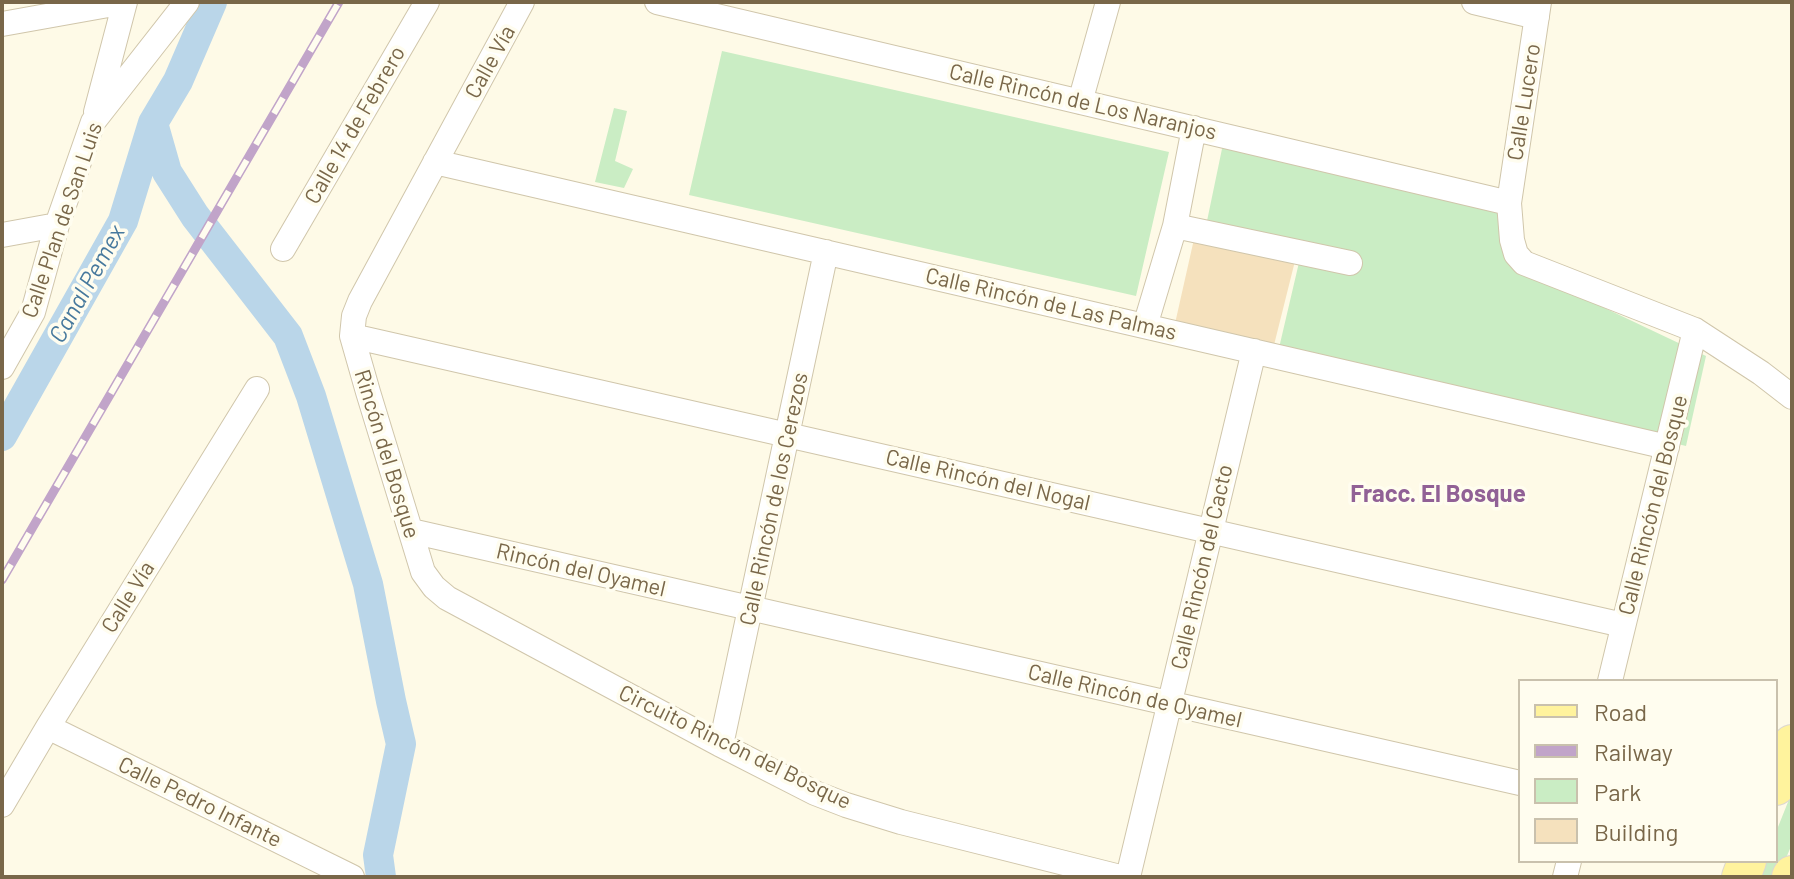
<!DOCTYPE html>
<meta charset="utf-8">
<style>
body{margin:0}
#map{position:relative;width:1794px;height:879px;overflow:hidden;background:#fefae7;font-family:Barlow,sans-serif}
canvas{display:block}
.frame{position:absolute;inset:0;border:4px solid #796749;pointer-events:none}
.legend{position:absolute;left:1518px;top:679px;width:260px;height:184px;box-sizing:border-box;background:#fffdef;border:2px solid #c9c1ad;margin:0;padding:10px 14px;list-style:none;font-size:24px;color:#796749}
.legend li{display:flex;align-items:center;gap:16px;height:40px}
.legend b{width:40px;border:2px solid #c9c1ad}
</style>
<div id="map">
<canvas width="1794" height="879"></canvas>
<div class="frame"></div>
<ul class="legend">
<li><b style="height:10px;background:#fff39d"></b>Road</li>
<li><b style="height:10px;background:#c1a4c9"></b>Railway</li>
<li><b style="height:22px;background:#caedc4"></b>Park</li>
<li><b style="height:22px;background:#f5e1bd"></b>Building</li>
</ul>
</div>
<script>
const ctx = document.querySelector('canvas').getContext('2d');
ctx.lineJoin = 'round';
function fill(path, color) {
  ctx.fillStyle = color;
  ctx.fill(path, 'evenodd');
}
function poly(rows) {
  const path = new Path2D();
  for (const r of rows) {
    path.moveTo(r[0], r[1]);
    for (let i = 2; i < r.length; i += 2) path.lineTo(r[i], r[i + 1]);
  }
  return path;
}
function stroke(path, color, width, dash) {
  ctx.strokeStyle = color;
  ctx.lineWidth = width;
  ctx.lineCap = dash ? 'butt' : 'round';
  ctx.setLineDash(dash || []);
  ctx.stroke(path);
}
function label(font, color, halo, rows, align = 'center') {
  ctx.font = font + ' Barlow,sans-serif';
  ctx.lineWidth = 7;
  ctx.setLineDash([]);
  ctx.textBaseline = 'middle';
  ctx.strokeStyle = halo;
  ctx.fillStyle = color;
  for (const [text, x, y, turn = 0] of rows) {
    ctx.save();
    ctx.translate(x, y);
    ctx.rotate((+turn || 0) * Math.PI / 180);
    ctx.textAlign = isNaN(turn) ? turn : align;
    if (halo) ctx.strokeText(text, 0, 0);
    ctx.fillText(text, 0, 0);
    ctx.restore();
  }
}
fill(poly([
 [722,51,1169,152,1136,296,689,195],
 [614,108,627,111,615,161,633,169,624,188,595,182],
 [1223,144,1516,214,1535,275,1706,356,1686,446,1279,348,1304,241,1207,221],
 [1792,792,1792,844,1778,877,1758,877,1764,861,1776,861,1776,832]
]), '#caedc4');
stroke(poly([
 [212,2,178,81,153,123,167,172,195,216,288,336,311,396,368,584,391,701,401,744,378,855,381,877],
 [2,436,123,221,153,123]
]), '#bad6e9', 30);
fill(poly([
 [1194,239,1295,261,1273,349,1174,328]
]), '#f5e1bd');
const minor = poly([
 [522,2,360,301,354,316,352,336,368,392,423,572,434,587,447,598,721,745,815,793,846,805,901,822,1120,877],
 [657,2,1509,203],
 [1474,2,1537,17],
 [1539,2,1509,203,1512,240,1516,254,1524,263,1695,330,1761,373,1792,397],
 [2,24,125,2],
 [1080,102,1108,2],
 [96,112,125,2],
 [435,162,1667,447],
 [1175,226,1350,263],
 [2,235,57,225],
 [283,249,427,2],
 [1145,326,1175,226,1194,128],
 [352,336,1623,625],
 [2,367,33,312,57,225,93,122,187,2],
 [411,531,1520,783],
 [1610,681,1695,330],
 [48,727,352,877],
 [721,745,826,252],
 [2,805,48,727,257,389],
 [1128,877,1254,351],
 [1565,877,1569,861]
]);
const primary = poly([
 [1776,786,1792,744],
 [1741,877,1747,861],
 [1791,877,1792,875]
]);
stroke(minor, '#d0c6ab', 26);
stroke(primary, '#dcd7d0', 40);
stroke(minor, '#fff', 24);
stroke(primary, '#fff39d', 38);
const rail = poly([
 [2,580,339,2]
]);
stroke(rail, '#c1a4c9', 9);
stroke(rail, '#fffdef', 6, [18]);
label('22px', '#796749', '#fffdef', [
 ["Calle Vía",490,62,-61],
 ["Calle Rincón de Los Naranjos",1083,102,13],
 ["Calle Lucero",1524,102,-81],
 ["Calle 14 de Febrero",355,125,-60],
 ["Calle Plan de San Luis",62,220,-71],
 ["Calle Rincón de Las Palmas",1051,304,13],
 ["Rincón del Bosque",387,454,73],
 ["Calle Rincón del Nogal",988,480,13],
 ["Calle Rincón de los Cerezos",774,499,-78],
 ["Calle Rincón del Bosque",1653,505,-76],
 ["Calle Rincón del Cacto",1202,567,-77],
 ["Rincón del Oyamel",581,570,13],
 ["Calle Vía",128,597,-58],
 ["Calle Rincón de Oyamel",1135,696,13],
 ["Circuito Rincón del Bosque",735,747,26],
 ["Calle Pedro Infante",200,802,26]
]);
label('italic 24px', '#47799d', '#fffdef', [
 ["Canal Pemex",87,284,-61]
]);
label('bold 24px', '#916196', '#fffdef', [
 ["Fracc. El Bosque",1438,494]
]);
</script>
